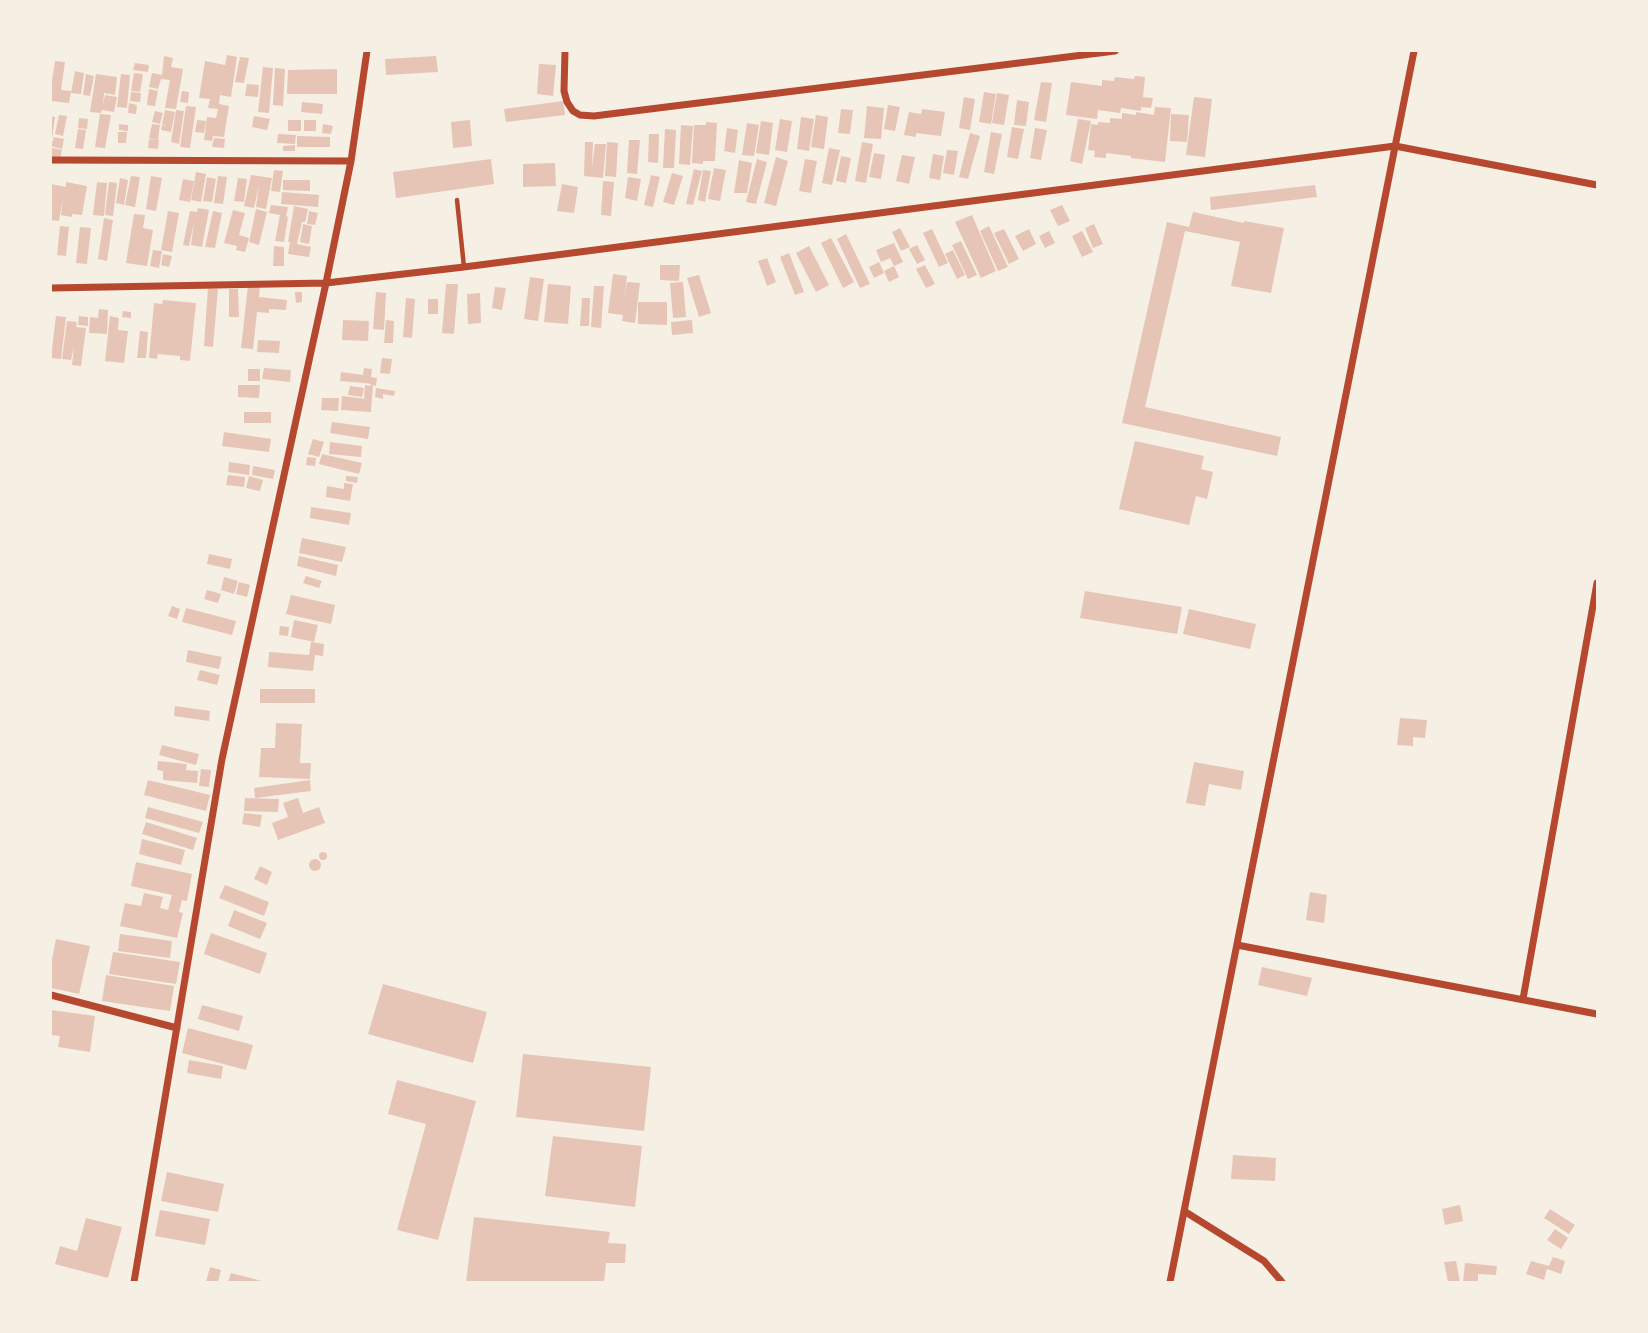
<!DOCTYPE html>
<style>
body{margin:0}
#map{position:relative;width:1648px;height:1333px;overflow:hidden;background:#f6efe4;font-family:"Work Sans",sans-serif}
canvas{display:block}
.frame{position:absolute;inset:0;border:52px solid #f6efe4;pointer-events:none}
</style>
<div id="map">
<canvas width="1648" height="1333"></canvas>
<div class="frame"></div>
</div>
<script>
const ctx = document.querySelector('canvas').getContext('2d');
ctx.lineJoin = 'round';
function fill(path, color) {
  ctx.fillStyle = color;
  ctx.fill(path, 'evenodd');
}
function poly(rows) {
  const path = new Path2D();
  for (const r of rows) {
    if (r.length === 3) {
      path.moveTo(r[0] + r[2], r[1]);
      path.arc(r[0], r[1], r[2], 0, 2 * Math.PI);
      continue;
    }
    path.moveTo(r[0], r[1]);
    for (let i = 2; i < r.length; i += 2) path.lineTo(r[i], r[i + 1]);
  }
  return path;
}
function stroke(path, color, width, dash) {
  ctx.strokeStyle = color;
  ctx.lineWidth = width;
  ctx.lineCap = dash ? 'butt' : 'round';
  ctx.setLineDash(dash || []);
  ctx.stroke(path);
}
fill(poly([
 [227,55,237,57,231,97,220,95,219,104,229,106,224,137,213,136,212,141,204,140,207,117,216,118,218,109,208,108,210,99,199,98,205,61,225,65],
 [164,56,173,58,171,67,183,69,176,109,165,108,170,80,161,79,158,89,149,87,152,73,162,75],
 [436,56,438,72,386,75,385,59],
 [240,57,249,58,244,83,235,82],
 [55,61,65,62,61,90,71,91,69,103,51,101,51,87],
 [135,63,149,65,148,72,133,70],
 [539,64,556,65,553,96,537,94],
 [263,67,273,68,269,113,258,112],
 [275,68,285,69,283,106,273,105],
 [337,69,337,94,287,94,288,70],
 [75,71,84,73,81,94,71,93],
 [134,73,143,74,140,92,131,91],
 [86,74,94,76,90,96,83,95],
 [96,74,117,77,115,95,104,93,103,105,105,95,117,97,114,112,102,110,101,113,90,112],
 [121,74,130,75,127,108,117,107],
 [1135,76,1145,77,1143,97,1153,98,1151,108,1141,107,1141,111,1121,108,1120,113,1098,110,1097,119,1066,115,1071,82,1102,86,1102,80,1114,81,1115,77,1134,79],
 [1041,82,1052,83,1046,122,1034,120],
 [247,84,259,85,258,97,245,96],
 [149,89,158,91,155,106,147,105],
 [182,91,189,92,188,103,180,102],
 [131,92,141,93,140,102,130,101],
 [984,92,996,94,991,124,979,122],
 [997,93,1009,95,1004,125,992,123],
 [964,97,975,99,970,130,959,128],
 [1194,97,1212,99,1205,157,1186,155],
 [1017,100,1029,102,1026,126,1014,125],
 [563,101,565,115,506,122,504,109],
 [302,102,323,104,322,114,301,112],
 [129,103,137,105,136,114,128,113],
 [888,105,900,107,895,131,884,129],
 [186,106,196,107,190,148,180,147],
 [867,106,884,108,881,139,864,138],
 [1155,107,1171,108,1165,162,1131,158,1131,156,1106,153,1106,158,1094,157,1095,151,1088,150,1091,124,1098,125,1098,122,1110,123,1110,118,1122,119,1122,113,1136,115,1136,112,1154,115],
 [841,109,853,110,850,134,838,133],
 [922,109,945,112,941,136,916,133,916,137,904,135,909,112,921,114],
 [165,110,175,112,171,132,161,130,162,125,167,126,162,124],
 [176,110,184,111,179,144,171,142],
 [155,111,163,113,160,124,152,122],
 [100,114,111,115,105,148,95,147],
 [1171,114,1189,115,1187,142,1170,141],
 [59,115,67,116,63,136,55,134],
 [816,115,828,117,824,149,811,147],
 [51,116,55,117,52,139,51,139],
 [254,116,270,119,267,130,252,127],
 [801,117,814,119,809,151,797,149],
 [79,118,88,119,87,129,78,128],
 [780,119,792,121,787,152,775,150],
 [1078,119,1091,121,1082,164,1070,161],
 [197,120,206,121,204,133,195,132],
 [288,120,301,120,301,131,288,131],
 [304,120,316,120,316,131,304,131],
 [470,120,472,146,453,148,451,122],
 [761,121,773,123,769,155,756,153],
 [706,122,717,123,715,161,703,161,703,164,692,163,694,125,706,125],
 [747,123,759,125,754,156,742,155],
 [119,124,128,125,128,131,119,130],
 [152,124,160,125,158,140,149,138],
 [323,124,333,126,331,134,322,133],
 [681,125,693,126,690,165,679,164],
 [1012,127,1024,129,1018,159,1007,157],
 [727,128,738,130,735,153,724,151],
 [1035,128,1047,130,1041,160,1030,158],
 [78,129,86,130,83,149,75,148],
 [665,129,676,130,674,168,663,168],
 [118,132,127,132,126,143,118,143],
 [991,132,1002,134,994,174,984,172],
 [970,133,980,136,968,179,959,177],
 [278,134,296,135,295,144,277,143],
 [649,134,659,134,658,163,648,162],
 [297,136,330,137,330,147,297,147],
 [54,137,64,139,62,149,51,146],
 [214,138,225,139,224,148,212,147],
 [149,139,159,140,158,149,148,148],
 [629,140,640,140,637,174,627,173],
 [585,142,593,142,592,168,595,144,606,144,603,178,584,176],
 [607,142,618,143,616,177,605,176],
 [862,142,873,144,866,183,855,181],
 [295,145,295,151,283,151,283,146],
 [52,148,62,150,60,159,51,157],
 [829,148,840,150,832,185,822,183],
 [947,150,958,151,954,175,943,173],
 [874,153,885,155,881,179,869,177],
 [933,154,944,156,940,180,929,178],
 [902,155,915,157,909,184,896,181],
 [841,156,851,158,846,183,836,181],
 [776,157,788,161,776,206,764,203],
 [491,159,494,184,396,198,393,172],
 [757,159,767,162,756,204,746,202],
 [805,159,817,161,811,193,799,191],
 [739,160,752,163,747,193,734,193],
 [555,163,556,186,523,187,523,164],
 [714,168,726,170,720,201,708,199],
 [694,169,702,171,693,205,686,204],
 [274,170,283,171,280,192,271,191],
 [703,170,711,171,705,202,698,200],
 [196,172,206,174,201,202,191,200],
 [672,173,683,176,674,205,663,202],
 [251,175,272,178,266,209,256,207,259,186,254,208,244,206],
 [651,175,660,177,653,207,644,205],
 [131,176,140,177,135,207,125,205],
 [151,176,162,178,156,211,146,209],
 [218,176,227,177,223,204,214,203],
 [207,177,216,179,212,202,203,201],
 [628,177,641,179,637,201,625,198],
 [120,178,128,180,124,205,116,203],
 [238,178,247,179,244,202,234,201],
 [183,179,194,181,190,202,179,200],
 [283,180,310,180,310,191,283,190],
 [603,181,614,182,611,216,601,215],
 [66,182,87,186,82,215,72,214,72,217,61,215,63,198,59,221,51,220,51,184,66,187],
 [97,182,107,183,104,216,93,215],
 [109,182,117,183,113,216,105,215],
 [562,184,578,187,574,213,557,211],
 [1315,185,1317,197,1211,210,1210,197],
 [282,192,319,195,318,207,281,204],
 [271,205,288,207,286,216,288,217,284,242,275,241,280,215,269,213],
 [1062,205,1070,221,1058,226,1050,210],
 [294,206,308,209,305,222,302,222,297,244,311,247,309,257,288,254,290,242,288,242],
 [198,208,209,210,202,247,191,245,194,222,189,246,183,245,190,211,197,212],
 [256,209,267,212,259,245,249,242],
 [233,210,245,213,239,235,249,238,245,252,236,250,237,246,224,243],
 [168,211,179,213,172,252,161,250],
 [213,211,222,213,215,248,205,247],
 [309,211,318,213,315,225,307,224],
 [1193,212,1244,223,1244,221,1284,228,1271,293,1231,286,1240,242,1185,231,1145,407,1281,437,1277,456,1122,423,1167,222,1189,227],
 [134,214,145,215,143,228,153,230,147,266,126,263],
 [972,215,996,271,981,278,955,222],
 [104,218,113,220,107,261,98,259],
 [303,224,312,226,309,244,300,242],
 [1094,224,1103,244,1093,248,1085,228],
 [60,226,69,227,66,256,57,255],
 [989,226,1008,267,998,271,980,231],
 [80,227,91,228,87,264,76,263],
 [900,228,910,247,901,251,892,232],
 [932,229,948,263,939,267,923,233],
 [1004,229,1019,259,1009,264,994,233],
 [1029,229,1036,244,1023,251,1015,236],
 [1049,231,1055,243,1045,248,1039,236],
 [1082,231,1093,252,1082,257,1072,236],
 [846,234,870,284,860,288,837,239],
 [831,238,854,282,843,288,821,243],
 [961,241,977,275,968,279,952,245],
 [894,243,903,262,894,266,890,258,881,262,876,250],
 [917,245,925,260,917,264,909,249],
 [274,246,284,247,284,266,273,266],
 [809,246,829,285,816,292,796,253],
 [153,250,162,251,159,268,150,266],
 [953,250,965,275,957,279,945,254],
 [789,253,804,292,795,295,780,257],
 [163,254,172,256,169,267,161,265],
 [767,258,776,282,767,286,758,261],
 [879,262,884,273,874,278,869,267],
 [660,265,680,265,679,281,660,280],
 [925,265,935,284,926,288,916,269],
 [894,266,899,277,889,282,884,271],
 [613,274,627,276,624,301,627,282,640,283,635,323,622,321,623,315,608,313],
 [699,275,711,313,699,317,687,278],
 [530,277,544,279,538,321,524,319],
 [683,282,686,317,673,318,670,283],
 [446,284,458,284,454,334,442,333],
 [548,284,571,286,568,324,544,322],
 [248,285,260,286,259,297,287,300,286,310,269,309,269,313,257,312,253,349,241,348],
 [594,286,604,286,601,328,591,327],
 [495,287,506,288,502,310,492,308],
 [208,288,218,289,213,347,204,346],
 [229,289,238,289,239,317,229,317],
 [295,292,302,292,302,302,296,303],
 [376,292,386,293,384,330,373,329],
 [480,293,481,323,468,324,467,294],
 [406,298,415,299,412,338,403,337],
 [582,298,590,298,589,326,580,326],
 [428,299,438,299,438,314,428,314],
 [163,300,196,303,190,361,180,360,180,356,158,354,157,359,149,358,154,303,162,304],
 [638,302,667,302,667,325,638,324],
 [99,309,108,310,107,334,89,333,90,317,98,318],
 [123,311,131,312,131,318,122,317],
 [56,316,66,317,61,359,51,358],
 [79,316,88,317,88,326,78,325],
 [110,316,119,318,118,330,128,331,124,363,105,361],
 [343,320,369,321,368,341,342,340],
 [386,320,394,321,393,343,384,343],
 [692,320,693,333,672,335,671,322],
 [67,321,77,322,76,327,86,328,81,366,72,365,74,347,71,360,62,359],
 [140,331,148,332,146,358,137,358],
 [258,340,280,341,279,353,257,352],
 [382,358,392,359,390,374,380,373],
 [264,368,291,370,290,382,262,379],
 [364,368,372,369,371,377,377,378,376,386,373,385,371,412,341,410,342,396,367,399,364,398,365,385,370,386,371,384,365,383,365,382,365,383,340,381,341,372,363,375],
 [248,369,260,369,260,381,248,381],
 [238,385,260,385,259,398,238,397],
 [350,386,364,388,362,397,348,395],
 [376,388,395,391,394,396,383,394,383,399,375,397],
 [322,398,339,398,338,411,321,410],
 [244,412,271,412,271,423,244,423],
 [332,422,370,427,368,439,330,433],
 [224,432,271,439,269,452,222,446],
 [313,439,324,442,319,457,308,454],
 [1135,441,1204,456,1201,469,1213,472,1207,499,1196,496,1189,525,1119,509],
 [330,442,362,446,361,457,329,454],
 [322,454,362,463,359,474,319,464],
 [307,457,316,458,315,466,306,465],
 [229,462,250,465,249,475,228,472],
 [253,466,275,470,273,479,252,475],
 [228,475,245,477,244,487,226,485],
 [249,476,263,480,260,491,246,488],
 [346,476,358,477,357,483,346,481],
 [344,483,353,484,350,501,326,497,327,486,344,489],
 [311,507,351,513,349,525,310,518],
 [302,538,346,547,342,562,299,553],
 [209,554,232,559,230,569,207,564],
 [299,556,338,565,336,576,297,566],
 [306,576,322,581,319,588,303,583],
 [224,577,238,581,234,594,221,590],
 [239,582,250,585,247,597,236,594],
 [207,590,221,594,218,603,204,599],
 [1085,591,1182,607,1177,634,1080,618],
 [291,595,335,605,331,624,286,614],
 [172,606,180,609,177,619,168,616],
 [186,608,236,621,232,635,182,622],
 [1189,609,1256,624,1250,649,1183,634],
 [294,620,318,625,314,642,291,637],
 [280,626,289,627,288,636,279,635],
 [311,642,324,644,323,656,315,655,313,671,268,667,269,652,309,655],
 [188,650,222,657,219,669,186,662],
 [200,670,220,675,217,685,197,680],
 [260,689,315,689,315,703,260,703],
 [175,706,210,711,209,721,174,716],
 [1400,718,1427,720,1425,738,1413,737,1413,746,1397,745],
 [276,723,302,724,300,763,311,763,310,779,259,777,261,748,275,748],
 [162,745,199,754,196,765,159,755],
 [158,761,187,764,186,770,198,771,197,783,163,780,163,771,157,770],
 [1194,762,1244,771,1241,790,1209,784,1205,806,1186,803],
 [201,769,211,770,209,787,199,786],
 [148,780,210,795,206,811,144,795],
 [310,780,311,791,255,798,254,788],
 [245,798,279,799,278,812,244,811],
 [298,798,303,813,319,807,325,823,278,840,272,823,288,817,283,803],
 [148,807,203,822,199,833,145,818],
 [244,813,262,815,260,827,242,824],
 [146,822,197,838,193,850,142,834],
 [142,839,185,850,181,865,139,854],
 [323,856,4],
 [315,865,6],
 [136,862,192,874,187,901,182,900,179,912,183,913,177,938,120,926,125,903,141,906,144,893,163,897,160,908,168,910,172,895,131,886],
 [260,866,272,872,267,885,254,879],
 [225,885,269,902,264,916,219,898],
 [1310,892,1327,895,1324,923,1306,920],
 [234,910,267,923,260,939,228,926],
 [211,933,267,953,260,974,204,954],
 [120,934,172,941,170,958,118,951],
 [56,939,90,946,79,994,51,988,51,964],
 [113,952,180,962,176,984,109,974],
 [1262,967,1312,978,1307,996,1258,985],
 [106,975,174,986,170,1011,102,1001],
 [383,984,487,1012,473,1063,368,1034],
 [202,1005,243,1016,239,1031,198,1019],
 [51,1010,95,1016,90,1052,58,1047,60,1036,51,1035],
 [188,1028,253,1045,246,1070,182,1053],
 [523,1054,651,1067,644,1131,516,1117],
 [189,1060,223,1066,221,1079,187,1073],
 [397,1080,476,1101,438,1240,397,1230,426,1124,388,1114],
 [553,1136,642,1146,635,1207,545,1196],
 [1233,1155,1276,1158,1275,1181,1231,1179],
 [167,1172,224,1184,218,1212,161,1201],
 [1460,1205,1463,1221,1445,1225,1442,1209],
 [1550,1209,1575,1225,1569,1234,1544,1218],
 [160,1210,210,1219,205,1245,155,1236],
 [474,1217,610,1232,608,1243,626,1244,625,1263,606,1263,604,1282,466,1282],
 [86,1218,122,1227,108,1278,55,1264,60,1246,77,1251],
 [1555,1229,1568,1238,1561,1249,1547,1240],
 [1553,1257,1565,1261,1561,1274,1547,1269,1544,1280,1526,1274,1531,1261,1549,1266],
 [1456,1261,1460,1282,1448,1282,1444,1262],
 [1465,1263,1497,1266,1496,1275,1478,1274,1478,1282,1463,1282],
 [210,1267,221,1270,218,1282,206,1282],
 [231,1273,262,1281,262,1282,228,1282]
]), '#e6c5b7');
stroke(poly([
 [457,200,464,267]
]), '#b5482f', 4.5);
stroke(poly([
 [565,51,564,91,567,102,573,111,580,115,594,116,1115,51],
 [51,160,351,161],
 [51,288,326,283,464,267,1395,146,1597,185],
 [1237,945,1597,1014],
 [51,995,177,1028],
 [1523,999,1597,583],
 [1184,1211,1264,1261,1282,1282],
 [134,1282,222,759,326,283,351,161,367,51],
 [1170,1282,1414,51]
]), '#b5482f', 7);
</script>
